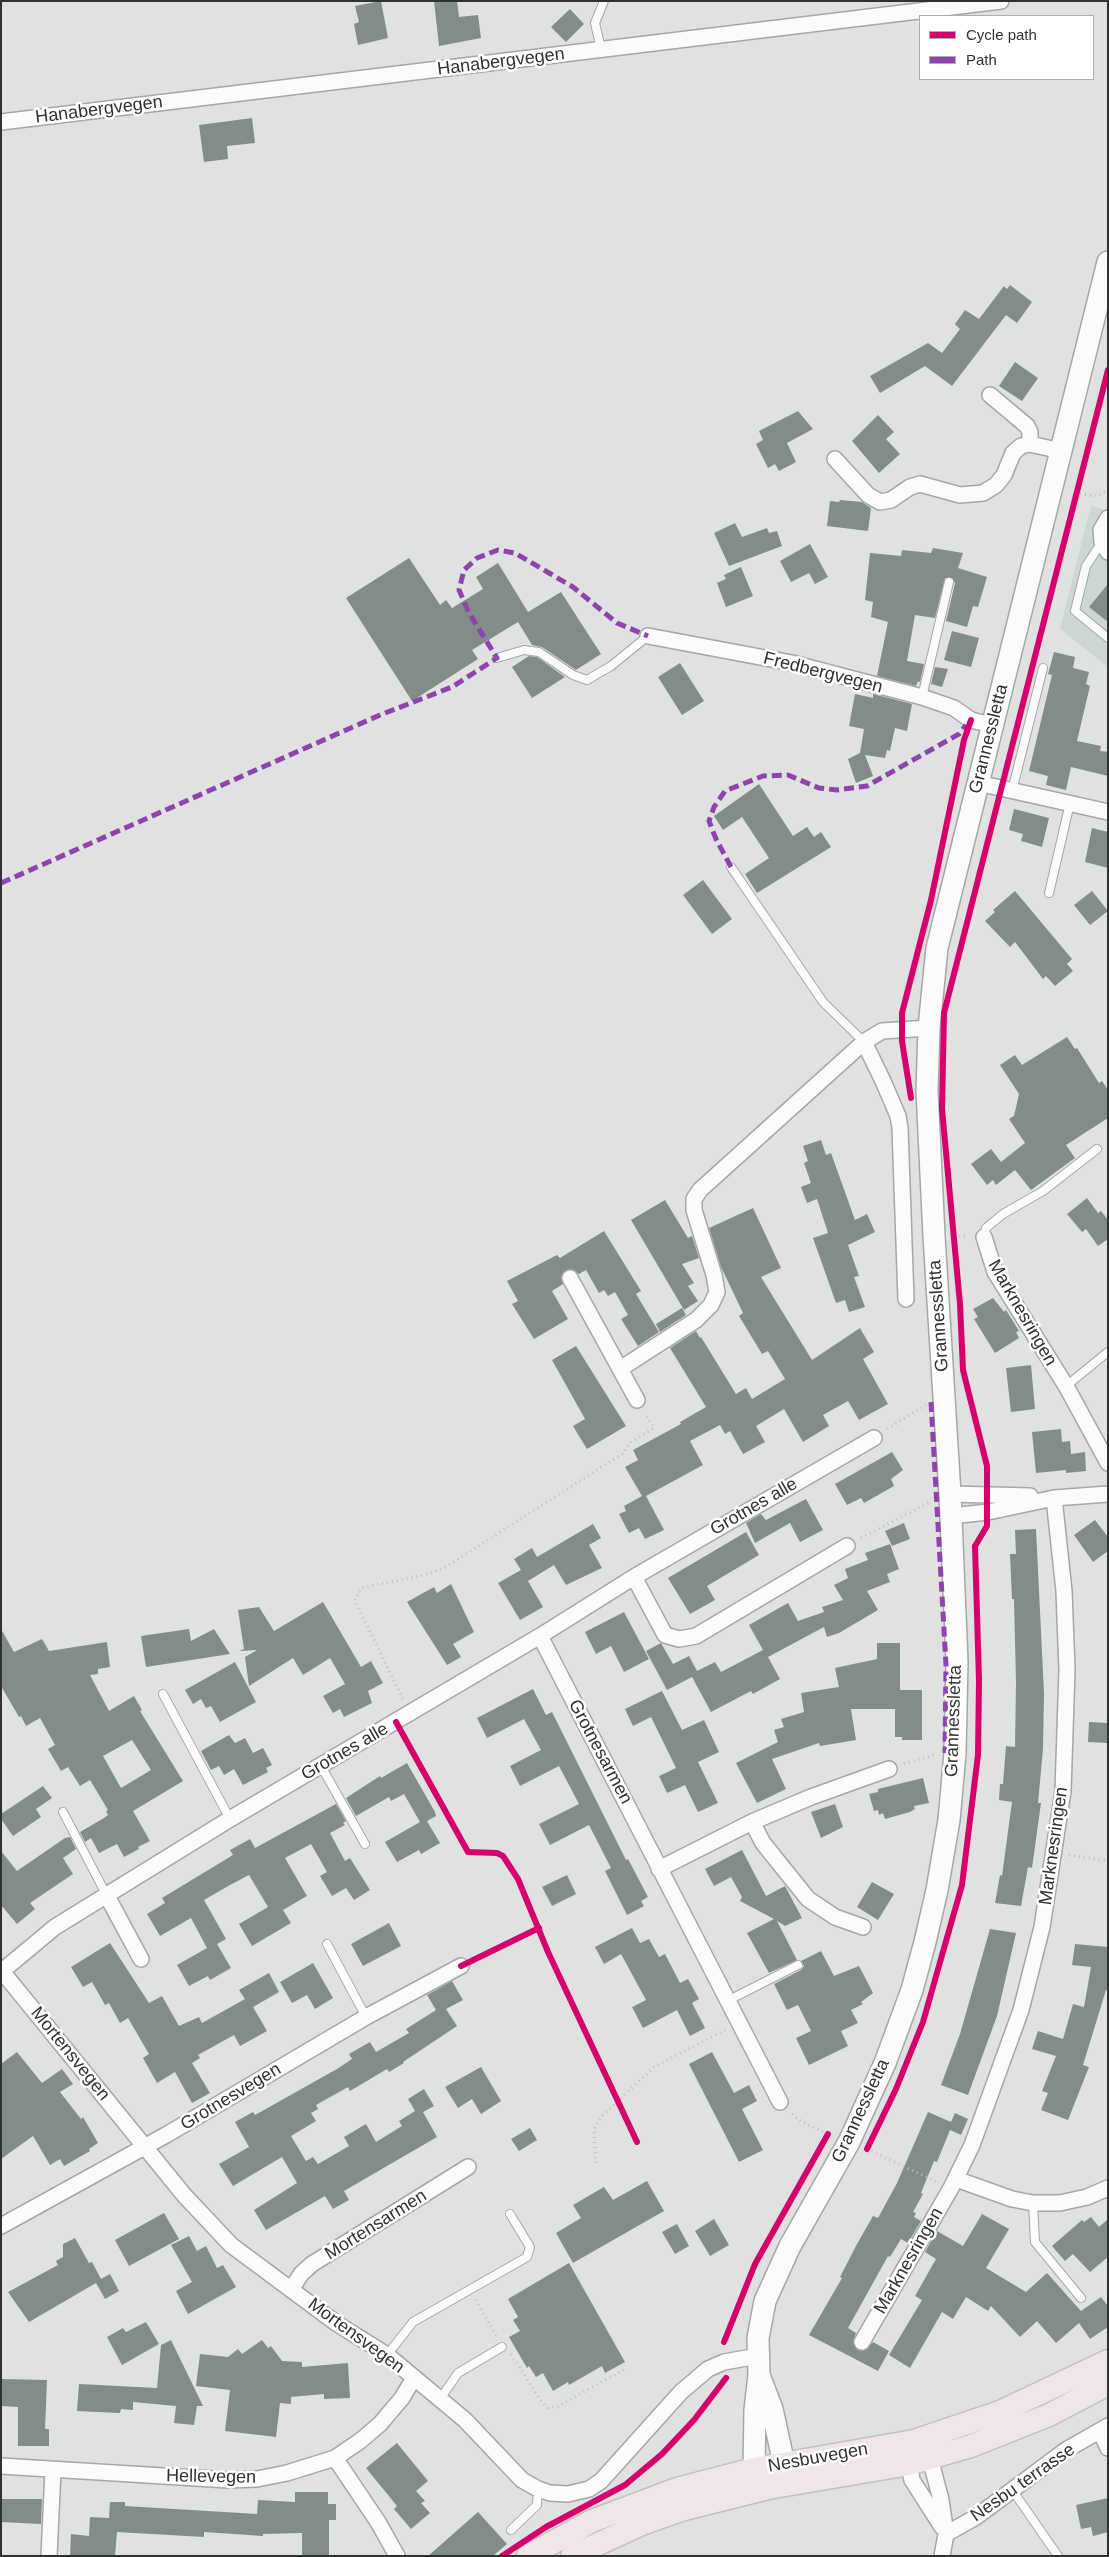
<!DOCTYPE html>
<style>
body{margin:0}
#map{position:relative;width:1109px;height:2557px;overflow:hidden;background:#dfe2e0;font-family:Arial,sans-serif}
canvas{display:block}
.frame{position:absolute;inset:0;border:2px solid #303231;pointer-events:none}
.legend{position:absolute;left:919px;top:15px;width:175px;height:65px;box-sizing:border-box;background:#fff;border:1px solid #acadad;margin:0;padding:6px 9px;list-style:none;font-size:15px;color:#303231}
.legend li{display:flex;align-items:center;gap:10px;height:25px}
.legend b{width:25px;border:1px solid #acadad}
</style>
<div id="map">
<canvas width="1109" height="2557"></canvas>
<div class="frame"></div>
<ul class="legend">
<li><b style="height:6px;background:#d6006c"></b>Cycle path</li>
<li><b style="height:6px;background:#8e44ad"></b>Path</li>
</ul>
</div>
<script>
const ctx = document.querySelector('canvas').getContext('2d');
ctx.lineJoin = 'round';
function fill(path, color) {
  ctx.fillStyle = color;
  ctx.fill(path, 'evenodd');
}
function poly(rows) {
  const path = new Path2D();
  for (const r of rows) {
    path.moveTo(r[0], r[1]);
    for (let i = 2; i < r.length; i += 2) path.lineTo(r[i], r[i + 1]);
  }
  return path;
}
function stroke(path, color, width, dash) {
  ctx.strokeStyle = color;
  ctx.lineWidth = width;
  ctx.lineCap = dash ? 'butt' : 'round';
  ctx.setLineDash(dash || []);
  ctx.stroke(path);
}
function label(font, color, halo, rows, align = 'center') {
  ctx.font = font + ' Arial,sans-serif';
  ctx.lineWidth = 5;
  ctx.setLineDash([]);
  ctx.textBaseline = 'middle';
  ctx.strokeStyle = halo;
  ctx.fillStyle = color;
  for (const [text, x, y, turn = 0] of rows) {
    ctx.save();
    ctx.translate(x, y);
    ctx.rotate((+turn || 0) * Math.PI / 180);
    ctx.textAlign = isNaN(turn) ? turn : align;
    if (halo) ctx.strokeText(text, 0, 0);
    ctx.fillText(text, 0, 0);
    ctx.restore();
  }
}
fill(poly([
 [1091,505,1108,512,1108,667,1060,629]
]), '#cdd6d2');
fill(poly([
 [381,1,388,38,358,45,354,24,359,22,355,6],
 [434,1,457,1,459,17,478,15,481,38,439,46],
 [570,9,584,24,566,42,551,27],
 [252,118,255,143,227,146,228,159,204,162,199,125],
 [1010,285,1032,302,1017,323,1006,315,952,386,925,366,880,393,870,376,928,343,942,353,960,329,955,324,965,310,979,319,1004,286,1007,289],
 [1015,362,1038,378,1022,401,999,386],
 [798,411,813,429,787,443,796,462,779,471,775,464,768,468,756,444,763,440,759,431],
 [878,415,894,432,886,439,900,454,879,473,852,441],
 [840,500,862,502,871,508,868,531,827,526,830,501,839,502],
 [735,523,742,537,767,528,769,533,777,531,782,546,729,566,714,533],
 [810,544,828,577,815,584,809,573,791,582,780,561],
 [933,548,963,553,958,568,987,577,978,607,973,606,967,627,946,621,955,583,952,578,945,578,935,618,915,615,907,661,924,664,920,682,918,681,916,686,877,676,888,622,871,617,873,602,865,600,870,553,901,556,902,550,931,553],
 [409,558,440,605,446,600,452,608,483,589,476,577,498,563,528,612,561,592,601,654,576,670,542,647,532,645,518,622,472,650,478,659,412,701,346,598],
 [741,567,753,596,726,607,717,583,726,579,724,575],
 [1108,584,1108,622,1089,607],
 [952,631,979,638,971,667,944,660],
 [1054,652,1075,657,1073,668,1089,672,1086,684,1090,686,1077,741,1101,746,1100,751,1108,752,1108,776,1071,767,1066,790,1046,785,1048,776,1029,771,1052,675,1048,674],
 [529,656,537,657,565,677,532,698,512,667],
 [680,663,704,701,682,715,658,677],
 [935,667,948,669,942,687,931,684],
 [855,694,873,698,873,694,912,704,907,731,895,728,890,751,887,750,885,758,865,755,873,776,856,783,848,759,860,753,864,729,849,726],
 [759,784,793,836,807,827,814,837,821,832,831,847,757,893,745,874,769,858,742,817,723,830,714,816],
 [1014,809,1049,818,1042,847,1021,841,1023,834,1009,830],
 [1092,828,1108,832,1108,868,1085,862],
 [703,880,732,919,712,934,683,895],
 [1015,891,1072,959,1067,964,1073,971,1055,986,1046,976,1043,979,1015,942,1010,947,985,921,995,912,993,910],
 [1092,891,1108,911,1090,925,1074,905],
 [1067,1037,1075,1049,1077,1048,1099,1083,1102,1081,1108,1090,1108,1118,1066,1145,1075,1158,1031,1190,1015,1170,996,1185,993,1180,987,1185,971,1164,991,1149,1001,1162,1025,1143,1009,1119,1014,1116,1019,1094,1000,1065,1015,1055,1022,1065],
 [821,1140,826,1155,831,1153,855,1220,867,1214,875,1232,848,1245,859,1276,854,1277,865,1307,849,1312,845,1300,836,1303,813,1238,828,1233,817,1199,807,1203,801,1187,811,1183,804,1163,808,1161,803,1146],
 [1087,1198,1098,1213,1101,1211,1108,1220,1108,1239,1098,1246,1086,1229,1082,1232,1067,1214],
 [665,1200,688,1238,692,1236,699,1258,682,1264,694,1283,688,1286,698,1301,684,1310,631,1220],
 [753,1208,781,1268,761,1277,812,1360,860,1328,874,1352,863,1359,888,1404,859,1420,848,1401,823,1415,829,1426,803,1442,784,1409,756,1426,765,1442,743,1454,730,1431,725,1434,720,1425,690,1441,703,1465,646,1496,664,1530,645,1539,639,1528,629,1533,619,1514,626,1511,624,1506,642,1496,625,1467,638,1460,633,1450,681,1424,680,1422,706,1407,670,1348,696,1331,700,1338,701,1337,736,1394,746,1388,752,1399,785,1379,768,1351,762,1354,739,1316,743,1313,721,1267,709,1228],
 [604,1231,641,1291,636,1294,659,1332,638,1346,621,1319,628,1315,615,1292,608,1296,604,1290,599,1293,586,1270,579,1274,570,1269,562,1274,563,1284,552,1291,568,1319,534,1339,512,1304,518,1301,507,1281,557,1255,560,1258],
 [993,1298,1004,1312,1006,1310,1019,1331,1016,1332,1019,1338,995,1353,974,1319,978,1317,973,1309],
 [682,1308,686,1315,660,1332,656,1324],
 [576,1346,626,1426,587,1449,573,1426,585,1419,552,1360],
 [1031,1365,1035,1409,1011,1412,1006,1368],
 [1061,1429,1062,1442,1070,1441,1071,1454,1085,1452,1086,1471,1066,1473,1066,1470,1036,1473,1032,1432],
 [892,1452,903,1470,891,1479,894,1486,864,1503,861,1498,847,1505,835,1484],
 [806,1499,823,1530,800,1542,790,1523,755,1543,746,1523,761,1514,766,1520],
 [1095,1520,1108,1537,1108,1551,1093,1562,1074,1535],
 [904,1523,910,1539,892,1546,885,1531],
 [593,1524,601,1538,589,1545,602,1568,566,1585,554,1565,528,1581,543,1607,520,1620,498,1583,521,1570,514,1559,532,1548,537,1557],
 [1036,1529,1044,1693,1043,1749,1038,1803,1041,1803,1032,1868,1028,1867,1021,1906,995,1903,1000,1875,1002,1876,1012,1802,999,1800,1000,1784,1003,1784,1006,1746,1015,1747,1016,1682,1014,1599,1012,1599,1010,1554,1016,1554,1015,1530],
 [746,1532,759,1555,707,1586,715,1600,690,1614,668,1578],
 [890,1544,899,1569,887,1574,890,1582,867,1591,878,1610,839,1633,827,1637,824,1627,768,1657,780,1679,753,1694,751,1691,711,1712,692,1677,667,1690,646,1651,661,1643,673,1664,689,1656,697,1671,715,1662,721,1672,763,1650,749,1625,788,1603,798,1621,824,1612,822,1607,843,1600,834,1585,848,1578,845,1569,868,1560,865,1553],
 [451,1584,474,1632,453,1644,461,1657,447,1665,407,1602,434,1587,437,1593],
 [323,1602,361,1667,371,1661,383,1683,368,1691,372,1703,344,1717,340,1709,333,1713,323,1696,345,1684,330,1658,303,1675,293,1658,249,1686,245,1657,257,1650,239,1651,244,1649,238,1610,259,1607,274,1631],
 [624,1612,649,1659,624,1672,611,1646,596,1654,585,1632],
 [1,1629,14,1652,42,1639,49,1651,107,1642,110,1667,98,1669,98,1674,90,1675,109,1711,134,1696,142,1710,140,1711,183,1781,133,1811,150,1841,138,1847,139,1849,124,1857,117,1844,99,1853,91,1838,85,1842,80,1832,104,1818,108,1815,106,1811,108,1810,90,1780,80,1786,68,1767,61,1771,48,1749,55,1745,40,1718,26,1726,21,1716,19,1717,1,1686],
 [132,1740,151,1770,121,1788,103,1756],
 [189,1629,191,1641,214,1629,230,1654,146,1667,141,1636],
 [877,1643,900,1643,900,1690,922,1690,922,1740,902,1740,902,1737,895,1737,895,1709,851,1709,856,1740,820,1746,819,1743,772,1759,786,1789,757,1803,736,1763,778,1742,774,1730,784,1727,781,1719,804,1712,801,1693,839,1687,835,1668,877,1659],
 [235,1662,256,1702,220,1722,211,1706,206,1708,201,1699,193,1704,185,1690],
 [533,1689,546,1715,552,1712,626,1860,628,1859,648,1897,641,1901,644,1906,627,1915,605,1871,611,1868,589,1825,550,1845,539,1824,579,1804,559,1766,520,1786,510,1766,541,1750,524,1719,487,1738,477,1718],
 [662,1691,682,1730,704,1720,719,1752,698,1762,718,1803,698,1812,685,1785,667,1793,659,1776,676,1768,651,1717,633,1726,625,1709],
 [1089,1722,1108,1723,1108,1743,1088,1742],
 [229,1735,235,1743,245,1738,253,1753,263,1748,272,1765,266,1768,268,1772,243,1785,234,1769,224,1775,219,1766,211,1770,201,1751],
 [407,1763,435,1812,436,1816,427,1821,440,1843,421,1854,419,1850,397,1862,385,1842,420,1822,404,1794,391,1801,389,1797,356,1816,346,1798,380,1776,381,1778],
 [923,1778,929,1803,914,1806,915,1809,910,1812,885,1819,883,1813,879,1815,878,1810,874,1811,869,1794,878,1792,878,1789],
 [43,1786,52,1798,36,1809,41,1817,13,1836,1,1819,1,1814],
 [336,1804,346,1821,343,1823,345,1825,330,1833,345,1861,350,1858,370,1890,354,1900,346,1888,332,1896,320,1876,327,1872,311,1844,285,1858,307,1896,283,1910,291,1923,252,1946,239,1924,268,1907,249,1875,230,1885,204,1900,226,1939,217,1944,231,1968,210,1980,208,1976,189,1986,177,1965,207,1948,191,1918,160,1936,147,1914,165,1903,162,1898,233,1855,230,1850,250,1839,255,1848],
 [835,1804,843,1827,821,1838,811,1812],
 [70,1837,76,1849,63,1858,73,1874,30,1903,35,1909,17,1924,1,1905,1,1851,17,1871,65,1838],
 [742,1850,766,1896,785,1886,802,1918,785,1926,777,1921,797,1960,769,1973,747,1933,774,1919,740,1901,742,1897,731,1877,714,1886,705,1869],
 [567,1875,576,1894,552,1906,542,1887],
 [872,1882,894,1894,878,1920,857,1907],
 [389,1923,401,1946,363,1966,351,1944],
 [632,1928,640,1943,649,1939,659,1957,665,1954,680,1983,688,1979,699,1999,692,2003,705,2028,690,2036,677,2010,643,2028,632,2007,646,2000,621,1954,604,1964,595,1947],
 [990,1929,1016,1933,997,2016,968,2095,941,2085,960,2034],
 [110,1943,149,2003,162,1996,179,2026,199,2017,202,2023,245,1999,239,1990,269,1973,279,1992,253,2007,267,2031,240,2046,234,2035,198,2055,200,2058,192,2063,210,2093,192,2103,175,2072,157,2083,143,2058,149,2054,128,2018,120,2023,109,2003,105,2005,92,1982,83,1987,71,1967],
 [1075,1944,1108,1947,1108,1991,1106,1990,1083,2065,1089,2067,1068,2120,1041,2110,1048,2093,1042,2091,1056,2056,1032,2049,1038,2031,1063,2039,1073,2004,1084,2007,1091,1967,1072,1965],
 [821,1951,834,1976,859,1966,873,1993,861,2002,863,2004,851,2010,858,2023,841,2031,848,2046,809,2065,796,2038,811,2031,798,2005,787,2010,774,1984,801,1970,804,1966,801,1961],
 [313,1963,333,1998,315,2009,307,1995,292,2003,280,1982],
 [452,1981,463,2000,446,2009,457,2026,403,2062,404,2063,389,2072,387,2069,350,2091,348,2087,316,2105,318,2109,311,2113,316,2121,291,2136,306,2161,313,2157,318,2164,349,2146,344,2137,366,2124,376,2142,402,2126,399,2121,415,2111,408,2099,424,2089,434,2106,423,2112,437,2137,344,2191,349,2200,333,2209,325,2196,266,2230,254,2210,297,2183,282,2157,233,2186,219,2164,249,2147,235,2122,253,2112,255,2115,337,2069,352,2059,349,2054,370,2042,376,2052,409,2033,406,2029,436,2010,427,1995],
 [17,2052,42,2083,62,2069,73,2084,60,2092,81,2119,83,2117,98,2143,89,2149,90,2151,64,2166,60,2159,50,2165,33,2136,1,2159,1,2064],
 [712,2052,734,2093,749,2085,757,2101,742,2109,763,2150,739,2162,689,2064],
 [481,2067,501,2101,481,2114,472,2099,458,2108,445,2087],
 [928,2112,951,2122,955,2113,968,2119,961,2135,950,2130,937,2162,934,2161,921,2193,923,2194,913,2212,916,2213,914,2217,921,2221,908,2243,901,2239,890,2257,888,2256,848,2328,856,2333,853,2342,858,2350,866,2350,873,2342,889,2351,878,2371,809,2335,842,2278,840,2277,857,2244,873,2216,878,2218,897,2183],
 [530,2128,537,2140,519,2151,511,2139],
 [647,2181,664,2211,573,2263,556,2233,581,2218,573,2205,604,2187,613,2200],
 [164,2213,179,2239,129,2266,115,2240],
 [982,2214,1009,2229,986,2268,1026,2292,1047,2273,1081,2311,1101,2297,1108,2306,1108,2327,1090,2339,1079,2323,1056,2343,1037,2321,1020,2337,991,2306,988,2311,966,2297,953,2319,942,2312,910,2368,889,2355,922,2300,915,2296,936,2259,925,2252,937,2231,963,2246],
 [1091,2217,1099,2227,1108,2219,1108,2257,1090,2272,1073,2254,1065,2261,1052,2246,1082,2220,1084,2222],
 [714,2219,729,2245,710,2256,695,2231],
 [677,2224,689,2246,675,2254,662,2232],
 [189,2236,197,2251,206,2246,217,2268,223,2265,236,2287,188,2314,176,2291,192,2282,171,2245],
 [75,2238,89,2263,92,2262,101,2279,110,2274,119,2291,105,2299,96,2283,29,2322,8,2292,58,2265,56,2261,63,2257,63,2244],
 [569,2263,625,2362,605,2373,602,2366,569,2385,568,2382,553,2391,543,2373,536,2377,529,2366,527,2368,509,2337,520,2331,513,2320,518,2317,508,2299],
 [146,2322,159,2344,122,2365,107,2337,123,2328,126,2332],
 [171,2340,203,2406,197,2406,194,2425,174,2423,176,2406,133,2402,133,2410,121,2409,120,2413,77,2411,79,2384,157,2388,161,2345],
 [262,2340,268,2348,271,2346,282,2361,302,2362,302,2367,348,2363,350,2398,324,2399,324,2394,291,2397,291,2404,280,2403,276,2437,225,2431,230,2390,196,2386,200,2354,228,2357,238,2349,242,2354],
 [1,2379,47,2380,45,2429,49,2429,49,2446,18,2446,18,2407,1,2406],
 [397,2443,428,2481,416,2491,425,2501,421,2503,430,2513,411,2529,394,2509,397,2506,366,2468],
 [295,2492,328,2492,328,2504,336,2504,336,2520,329,2520,329,2556,302,2556,302,2533,263,2534,263,2536,204,2532,204,2537,117,2532,115,2556,70,2556,71,2534,89,2536,90,2517,109,2518,110,2502,125,2502,125,2506,257,2514,258,2500,295,2502],
 [1108,2498,1108,2532,1093,2536,1091,2527,1081,2529,1076,2505],
 [1,2499,42,2499,41,2524,1,2522],
 [478,2512,507,2544,493,2556,428,2556]
]), '#838d88');
const service = poly([
 [601,49,595,23,604,1],
 [1102,542,1086,566,1075,611,1108,638],
 [497,658,524,650,539,652,573,675,587,680,611,666,648,636],
 [922,697,949,582],
 [1012,791,1043,668],
 [731,867,823,1002,864,1042],
 [1049,893,1070,803],
 [984,1237,986,1228,1003,1214,1043,1191,1097,1149],
 [1066,1386,1108,1352],
 [163,1694,230,1819],
 [321,1766,365,1844],
 [63,1812,107,1896],
 [327,1944,366,2017],
 [727,2001,798,1965],
 [1033,2203,1035,2242,1081,2298],
 [387,2355,413,2322,527,2257,530,2247,510,2214],
 [440,2399,458,2373,502,2347],
 [1013,2491,1058,2556],
 [511,2530,537,2505,538,2489]
]);
const minor = poly([
 [1,122,1001,1],
 [990,395,1027,426,1030,432,1030,444],
 [835,459,868,495,880,502,891,500,910,487,920,484,960,495,983,493,996,485,1004,475,1013,453,1021,446,1030,444,1061,451],
 [1108,518,1101,530,1102,542,1108,552],
 [648,636,792,663,922,697,954,708,971,720,992,725],
 [978,783,1108,812],
 [864,1042,883,1081,898,1116,900,1128,906,1299],
 [984,1237,995,1272,1066,1386,1108,1463],
 [570,1278,637,1400],
 [620,1369,696,1320,711,1305,717,1292,714,1275,694,1210,694,1199,700,1190,864,1042,882,1031,929,1028],
 [950,1494,1030,1496],
 [951,1516,988,1512,1054,1498,1108,1494],
 [634,1577,665,1635,679,1639,696,1636,847,1546],
 [540,1636,780,2102],
 [752,1822,763,1843,808,1899,835,1917,863,1927],
 [659,1869,752,1822,811,1797,889,1769],
 [107,1896,141,1959],
 [1,1970,184,2195,231,2245,336,2323,387,2355,465,2420,522,2480,538,2489,550,2493,568,2494,589,2489,601,2481,681,2392,708,2369,724,2362,758,2356],
 [1,1972,55,1927,230,1819,540,1636,634,1577,874,1438],
 [956,2179,1012,2199,1033,2203,1060,2203,1087,2197,1108,2188],
 [1,2226,166,2135,366,2017,461,1966],
 [291,2290,301,2274,312,2264,468,2167],
 [862,2342,951,2188,972,2145,1021,2010,1042,1927,1063,1791,1067,1670,1064,1591,1054,1498],
 [1100,2431,1108,2448],
 [924,2452,930,2458,941,2500,946,2534,942,2556],
 [910,2456,909,2464,912,2480,942,2527],
 [335,2458,378,2522,397,2556],
 [1,2466,228,2480,257,2479,287,2473,335,2458,360,2441,380,2424,402,2398,414,2378],
 [946,2534,976,2517,1066,2450,1108,2426],
 [49,2556,53,2470]
]);
const secondary = poly([
 [759,2375,772,2409,784,2464,768,2488,754,2469,755,2410,759,2375,758,2338,765,2301,790,2246,849,2142,885,2063,912,1990,925,1942,937,1890,949,1820,955,1753,957,1662,950,1494,934,1236,927,1091,929,1028,937,948,1108,262]
]);
const primary = poly([
 [528,2556,592,2521,677,2489,754,2469,914,2441,1000,2412,1108,2361],
 [572,2556,644,2523,684,2509,768,2488,909,2464,971,2446,1049,2415,1108,2384]
]);
stroke(service, '#a5a7a6', 10);
stroke(minor, '#a5a7a6', 18);
stroke(secondary, '#a5a7a6', 24);
stroke(primary, '#bfc0bf', 25);
stroke(poly([
 [1075,493,1097,496,1108,490],
 [954,1236,968,1236],
 [887,1429,926,1405],
 [861,1538,930,1502],
 [403,1699,355,1601,361,1588,428,1574,444,1568,622,1454,631,1442,654,1428,645,1414],
 [904,1764,936,1754],
 [1069,1855,1108,1861],
 [792,2114,802,2122,828,2134],
 [867,2149,937,2182],
 [596,2163,594,2129,601,2117,654,2067,725,2030],
 [476,2300,496,2336],
 [511,2354,541,2401,548,2408,558,2406,627,2368]
]), '#c0c1c0', 3, [1, 4]);
stroke(service, '#fafbfa', 8);
stroke(minor, '#fafbfa', 15);
stroke(secondary, '#fafbfa', 21);
stroke(primary, '#f0e6e8', 22);
stroke(poly([
 [731,867,716,839,709,821,714,807,725,791,763,776,788,775,819,788,837,790,867,786,959,734,966,725],
 [1,883,380,715,452,687,497,658,469,613,459,590,464,570,477,558,498,550,515,553,573,587,617,623,648,636],
 [931,1402,946,1665,945,1753]
]), '#8e44ad', 5, [10, 5]);
stroke(poly([
 [911,1098,902,1041,902,1013,931,900,964,740,971,720],
 [396,1722,468,1852,497,1853,503,1856,518,1879,548,1952,637,2142],
 [461,1966,539,1928],
 [867,2149,896,2089,923,2022,962,1885,978,1755,979,1681,975,1546,987,1526,987,1466,963,1370,960,1304,942,1109,944,1013,1108,370],
 [724,2342,755,2264,828,2134],
 [502,2556,546,2527,625,2485,662,2454,694,2420,726,2378]
]), '#d6006c', 6);
label('18px', '#303231', '#fff', [
 ["Hanabergvegen",501,62,-7],
 ["Hanabergvegen",99,110,-7],
 ["Fredbergvegen",823,673,14],
 ["Grannessletta",989,739,-76],
 ["Marknesringen",1022,1313,60],
 ["Grannessletta",939,1316,-94],
 ["Grotnes alle",754,1507,-30],
 ["Grannessletta",954,1721,-88],
 ["Grotnes alle",345,1752,-30],
 ["Grotnesarmen",600,1752,62],
 ["Marknesringen",1054,1846,-82],
 ["Mortensvegen",70,2054,51],
 ["Grotnesvegen",231,2097,-31],
 ["Grannessletta",861,2111,-65],
 ["Mortensarmen",376,2225,-32],
 ["Marknesringen",909,2261,-60],
 ["Mortensvegen",356,2336,36],
 ["Nesbuvegen",818,2458,-10],
 ["Hellevegen",211,2477,1],
 ["Nesbu terrasse",1023,2483,-35]
]);
</script>
